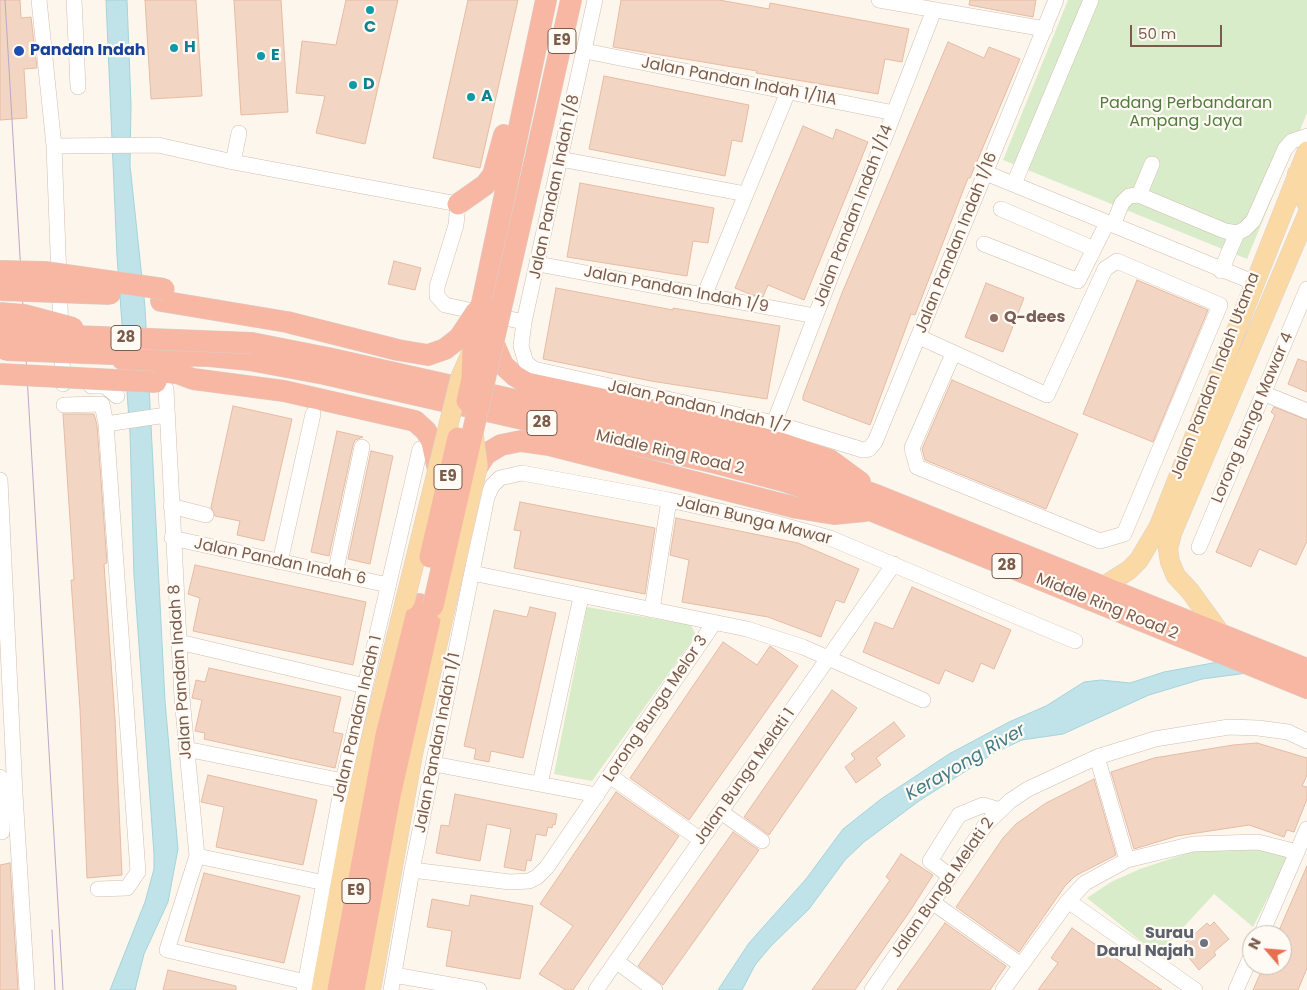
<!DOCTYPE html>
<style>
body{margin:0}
#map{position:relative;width:1307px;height:990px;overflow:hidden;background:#fdf6ec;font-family:Poppins,sans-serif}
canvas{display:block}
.north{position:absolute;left:1242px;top:925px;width:50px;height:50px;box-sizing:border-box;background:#fffaf3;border:1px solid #cabbb1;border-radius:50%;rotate:297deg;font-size:14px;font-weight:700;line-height:20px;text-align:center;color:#7a5c4d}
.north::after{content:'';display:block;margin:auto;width:18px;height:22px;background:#e76f51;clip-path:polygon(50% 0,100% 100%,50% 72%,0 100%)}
.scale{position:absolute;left:1130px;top:25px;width:92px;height:22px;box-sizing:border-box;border:2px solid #7a5c4d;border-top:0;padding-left:6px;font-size:15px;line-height:18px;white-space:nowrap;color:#7a5c4d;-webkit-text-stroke:4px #fffaf3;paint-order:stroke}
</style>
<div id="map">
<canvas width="1307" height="990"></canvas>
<div class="north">N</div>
<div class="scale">50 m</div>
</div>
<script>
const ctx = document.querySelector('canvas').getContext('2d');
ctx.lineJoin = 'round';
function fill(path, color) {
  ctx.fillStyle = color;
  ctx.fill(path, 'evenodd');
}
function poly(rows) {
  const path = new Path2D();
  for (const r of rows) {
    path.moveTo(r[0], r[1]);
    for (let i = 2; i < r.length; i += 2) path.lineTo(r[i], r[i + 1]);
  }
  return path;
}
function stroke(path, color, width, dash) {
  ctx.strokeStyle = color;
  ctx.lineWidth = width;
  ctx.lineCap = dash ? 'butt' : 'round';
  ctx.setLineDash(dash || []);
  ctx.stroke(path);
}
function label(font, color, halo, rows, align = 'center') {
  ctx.font = font + ' Poppins,sans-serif';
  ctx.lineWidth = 4.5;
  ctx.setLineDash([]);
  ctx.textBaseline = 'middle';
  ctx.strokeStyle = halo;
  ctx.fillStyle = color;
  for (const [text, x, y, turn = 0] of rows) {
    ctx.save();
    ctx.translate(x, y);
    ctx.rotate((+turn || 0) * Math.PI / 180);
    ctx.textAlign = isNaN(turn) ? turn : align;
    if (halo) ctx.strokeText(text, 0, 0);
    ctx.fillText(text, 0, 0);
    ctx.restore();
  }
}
fill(poly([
 [1068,0,1307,0,1307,113,1247,259,1003,160],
 [587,607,691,625,696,635,592,781,554,774],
 [1255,845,1290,854,1253,927,1214,894,1158,955,1087,898,1111,882,1140,869,1200,849]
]), '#d8ecc9');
const water = poly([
 [106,0,127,0,131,105,130,165,145,307,165,701,178,849,168,902,144,954,135,990,110,990,145,902,154,869,154,854,134,576,130,433,117,256,106,0],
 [1229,660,1255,672,1202,679,1149,695,1063,734,1022,740,994,753,919,801,864,842,845,860,809,909,771,946,755,965,742,990,718,990,749,943,806,879,843,829,881,799,949,754,1009,722,1046,706,1084,682,1101,680,1130,683,1164,672,1229,660]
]);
fill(water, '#bfe3e8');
stroke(water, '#a5d3da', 1);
const building = poly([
 [0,0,20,0,21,18,31,17,37,68,24,69,27,118,0,120,0,0],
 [145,0,196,0,202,96,151,99,145,0],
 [234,0,281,0,288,112,241,115,234,0],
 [346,0,398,0,365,144,316,133,325,96,296,93,302,41,336,45,346,0],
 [468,0,518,0,480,168,433,158,468,0],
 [621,0,719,0,769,9,770,3,909,29,902,62,885,59,878,94,756,73,757,71,613,47,621,0],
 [970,0,1036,0,1033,17,969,5,970,0],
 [948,42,984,58,989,47,1020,59,970,178,968,178,915,315,911,314,870,425,803,400,803,396,842,293,948,42],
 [604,76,749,105,742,142,732,140,725,176,589,149,604,76],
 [803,126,833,139,836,129,868,142,804,300,768,285,763,297,752,295,735,288,803,126],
 [580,183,714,208,708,243,693,241,687,276,567,257,580,183],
 [394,261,421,268,415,290,388,284,394,261],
 [1137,280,1208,310,1153,442,1083,414,1137,280],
 [986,283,1024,298,1003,352,965,337,986,283],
 [556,288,673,310,673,308,780,326,767,399,651,381,543,359,556,288],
 [1298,359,1307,362,1307,392,1288,384,1298,359],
 [952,380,1078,434,1046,509,925,460,922,449,952,380],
 [233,406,292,419,264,541,237,535,240,521,215,516,211,507,233,406],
 [1274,407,1307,420,1307,541,1296,565,1259,549,1251,567,1216,552,1275,415,1271,412,1274,407],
 [63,414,94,414,97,425,107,563,104,564,115,719,122,875,87,878,80,709,71,580,74,580,63,414],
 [337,431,363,437,355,440,353,445,329,556,311,552,337,431],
 [371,451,393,456,370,564,348,559,371,451],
 [520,502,655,528,645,594,514,568,521,531,514,530,520,502],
 [676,518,798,543,859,569,844,603,836,600,821,637,768,617,682,602,689,560,670,555,676,518],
 [195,565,366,602,353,665,193,631,200,598,188,594,195,565],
 [912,587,1011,630,994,669,981,663,973,682,945,670,939,684,863,652,875,622,893,629,912,587],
 [530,607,556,613,523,758,491,751,489,762,474,759,476,749,464,746,494,610,527,617,530,607],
 [723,642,757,665,770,646,798,666,689,820,630,778,723,642],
 [209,668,341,697,333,732,343,734,335,768,204,739,205,733,195,731,202,700,192,698,196,680,205,682,209,668],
 [832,690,857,708,769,835,744,817,832,690],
 [894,722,905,736,876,758,881,765,856,783,845,767,855,759,851,754,894,722],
 [1257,743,1307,758,1307,775,1302,786,1307,787,1307,799,1294,832,1287,830,1284,837,1249,825,1177,836,1134,849,1111,772,1154,758,1233,745,1257,743],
 [208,775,317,800,303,865,216,847,224,807,201,802,208,775],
 [1094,779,1116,855,1075,876,1065,886,1019,952,956,907,1003,838,1016,824,1046,803,1094,779],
 [616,792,679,836,573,990,566,990,539,974,573,926,540,904,616,792],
 [455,794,557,814,555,825,553,824,552,828,548,827,546,836,536,834,531,861,527,860,525,871,504,867,511,829,487,824,480,861,436,853,441,825,449,826,455,794],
 [733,832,759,850,663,985,638,966,733,832],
 [901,854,933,875,910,911,855,990,812,990,890,880,886,877,901,854],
 [10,863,18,990,0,990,0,865,10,863],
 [1307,866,1307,968,1298,990,1253,990,1264,965,1282,965,1282,935,1277,935,1307,866],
 [204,873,300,896,284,963,185,941,204,873],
 [471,895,533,906,520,979,446,966,452,931,427,927,432,899,469,906,471,895],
 [1214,922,1229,939,1214,952,1216,955,1199,970,1180,947,1207,923,1210,926,1214,922],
 [945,923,1006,966,990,990,897,990,945,923],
 [1072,928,1089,940,1162,990,1038,990,1058,963,1051,958,1072,928],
 [168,970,236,986,236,990,163,990,168,970]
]);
fill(building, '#f3d5c3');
stroke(building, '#e6bba3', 1);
const minor = poly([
 [39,0,54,146,63,384],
 [74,0,78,87],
 [595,0,524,322,521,346,526,363,534,369,774,423,863,450,869,449,875,442,1056,0],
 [879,0,1045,29],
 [585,51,894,113],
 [54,146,158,145,233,162,458,204,456,225,437,287,437,296,445,305,524,322],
 [560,159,746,194],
 [233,162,239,133],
 [986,173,1253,282],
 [1014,184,1091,0],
 [1139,195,1152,164],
 [1001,209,1094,249],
 [1113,225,1122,203,1129,196,1139,195,1225,231,1237,233,1245,229,1253,221,1285,149,1292,141,1307,136],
 [984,244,1078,281,1107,223],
 [538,264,815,316],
 [1221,271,1237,233],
 [704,296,788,92],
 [919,337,1047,395,1105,269,1117,261,1220,305,1124,534,1100,541,917,467,912,448,953,354],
 [91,386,105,386,117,396],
 [166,389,182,698,197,856,167,950,306,982],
 [1263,393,1307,411],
 [64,405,102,404,106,424,138,872,127,888,98,889],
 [774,423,934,10],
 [106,424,166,415],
 [0,480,15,794,27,990],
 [171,506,206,515],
 [172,538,388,585],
 [1199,547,1307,289],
 [280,562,313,414],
 [472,573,747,629,803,647,923,700],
 [335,574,362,447],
 [652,610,669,500],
 [179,642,365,686],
 [186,749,343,781],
 [1097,757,1127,860],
 [434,764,597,795],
 [610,776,701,840],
 [0,777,2,832],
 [540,784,581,597],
 [721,812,762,841],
 [197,856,325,883],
 [412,870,510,882,529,881,537,877,547,867,714,623],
 [950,876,930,861,959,815,983,805,1000,810],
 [1068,901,1195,990],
 [932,902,1021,965],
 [1261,935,1307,829],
 [616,961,655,990],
 [394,975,479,990],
 [304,990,343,781,420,449],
 [391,990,412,870,487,497,492,486,500,478,522,473,669,500,775,523,830,538,1075,641],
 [596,990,894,564],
 [872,990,986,824,1010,801,1028,789,1097,757,1155,739,1229,727,1258,728,1288,732,1307,741],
 [1003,990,1068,901,1085,883,1127,860,1193,844,1258,842,1297,852],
 [1236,990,1252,954]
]);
const major = poly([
 [1297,174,1300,190,1307,204],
 [1104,586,1129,570,1139,560,1159,526,1307,151],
 [1221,634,1190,591,1176,576,1170,562,1168,549,1172,533,1307,215],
 [321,990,354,808,405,601],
 [371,990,413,754,445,611]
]);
const highway = poly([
 [537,151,571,0],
 [458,204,485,185,493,175,504,135],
 [161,301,287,322,398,350,428,355,445,349],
 [482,303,546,0],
 [252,343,328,358,720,446,790,464,876,495,1307,669],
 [494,344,503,365,515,376,527,383,667,413,783,444,830,460,860,482],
 [111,354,209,356,249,360,324,374,716,463,784,481,870,510,1307,688],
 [122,359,153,372,177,373,193,379,284,391,415,421,426,431,432,442,438,470],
 [478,466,486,454,501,445,521,441,549,445,797,508,834,514,865,511],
 [338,990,386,735,419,604],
 [354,990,390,796,433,606]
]);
stroke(minor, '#d1beb0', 16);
stroke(major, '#dad1cd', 20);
stroke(highway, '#dad1cd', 22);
stroke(minor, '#fff', 15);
stroke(major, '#fbd9a5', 19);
stroke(highway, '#f7b7a3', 21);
stroke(poly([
 [5,0,63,990],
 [52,930,55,990]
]), '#b9a8c9', 1);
const majorBridge = poly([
 [405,601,460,378,471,353],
 [445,611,478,466,474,436]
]);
const highwayBridge = poly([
 [0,271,45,272,164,289],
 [0,290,110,294],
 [0,313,24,315,73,328],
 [0,333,252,343],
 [445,349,459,338,477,311],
 [6,350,111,354],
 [0,374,156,382],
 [467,401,472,379,473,350,482,303],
 [430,557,458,438],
 [433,606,537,151]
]);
stroke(majorBridge, '#dad1cd', 20, []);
stroke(highwayBridge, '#dad1cd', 22, []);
stroke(majorBridge, '#fbd9a5', 19);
stroke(highwayBridge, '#f7b7a3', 21);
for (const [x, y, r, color] of [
 [370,10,5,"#0f9aa8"],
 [174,48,5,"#0f9aa8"],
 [19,51,6,"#1a4fb4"],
 [261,56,5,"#0f9aa8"],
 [353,85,5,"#0f9aa8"],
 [471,97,5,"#0f9aa8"],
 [994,318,5,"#8d6e63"],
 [1204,943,5,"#6b7280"]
]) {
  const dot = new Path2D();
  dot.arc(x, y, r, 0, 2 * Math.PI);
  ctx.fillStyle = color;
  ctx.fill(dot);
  stroke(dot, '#fffaf3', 2);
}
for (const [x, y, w] of [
 [562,41,28],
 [126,338,30],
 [542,423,30],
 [448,477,28],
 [1007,566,30],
 [356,891,28]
]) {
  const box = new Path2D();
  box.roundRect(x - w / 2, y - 12.5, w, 25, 4);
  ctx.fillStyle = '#fffaf3';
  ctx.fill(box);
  stroke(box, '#7a5c4d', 1);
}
label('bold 15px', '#7a5c4d', null, [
 ["E9",562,41],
 ["28",126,338],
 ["28",542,423],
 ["E9",448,477],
 ["28",1007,566],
 ["E9",356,891]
]);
label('bold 16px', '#0d838f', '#fffaf3', [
 ["C",370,28,"center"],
 ["H",184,48],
 ["E",271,56],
 ["D",363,85],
 ["A",481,97]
], 'left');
label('bold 16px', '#164399', '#fffaf3', [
 ["Pandan Indah",30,51]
], 'left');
label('16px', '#7a5c4d', '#fffaf3', [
 ["Jalan Pandan Indah 1/11A",739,82,11],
 ["Jalan Pandan Indah 1/8",555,187,-78],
 ["Jalan Pandan Indah 1/14",854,216,-69],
 ["Jalan Pandan Indah 1/16",957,243,-68],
 ["Jalan Pandan Indah 1/9",676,290,11],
 ["Jalan Pandan Indah Utama",1216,376,-69],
 ["Jalan Pandan Indah 1/7",699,407,13],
 ["Lorong Bunga Mawar 4",1253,418,-67],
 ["Middle Ring Road 2",670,453,13],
 ["Jalan Bunga Mawar",754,521,14],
 ["Jalan Pandan Indah 6",280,562,12],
 ["Middle Ring Road 2",1107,607,22],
 ["Jalan Pandan Indah 8",181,672,-94],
 ["Lorong Bunga Melor 3",656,709,-56],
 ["Jalan Pandan Indah 1",358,719,-77],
 ["Jalan Pandan Indah 1/1",438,743,-79],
 ["Jalan Bunga Melati 1",745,777,-55],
 ["Jalan Bunga Melati 2",943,888,-55]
]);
label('16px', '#537a41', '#fffaf3', [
 ["Padang Perbandaran",1186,104],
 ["Ampang Jaya",1186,122]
]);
label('bold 16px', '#785e54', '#fffaf3', [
 ["Q-dees",1004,318]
], 'left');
label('bold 16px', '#5b616d', '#fffaf3', [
 ["Surau",1194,934],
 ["Darul Najah",1194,952]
], 'right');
label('italic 18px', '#437c86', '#fffaf3', [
 ["Kerayong River",966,763,-30]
]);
</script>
